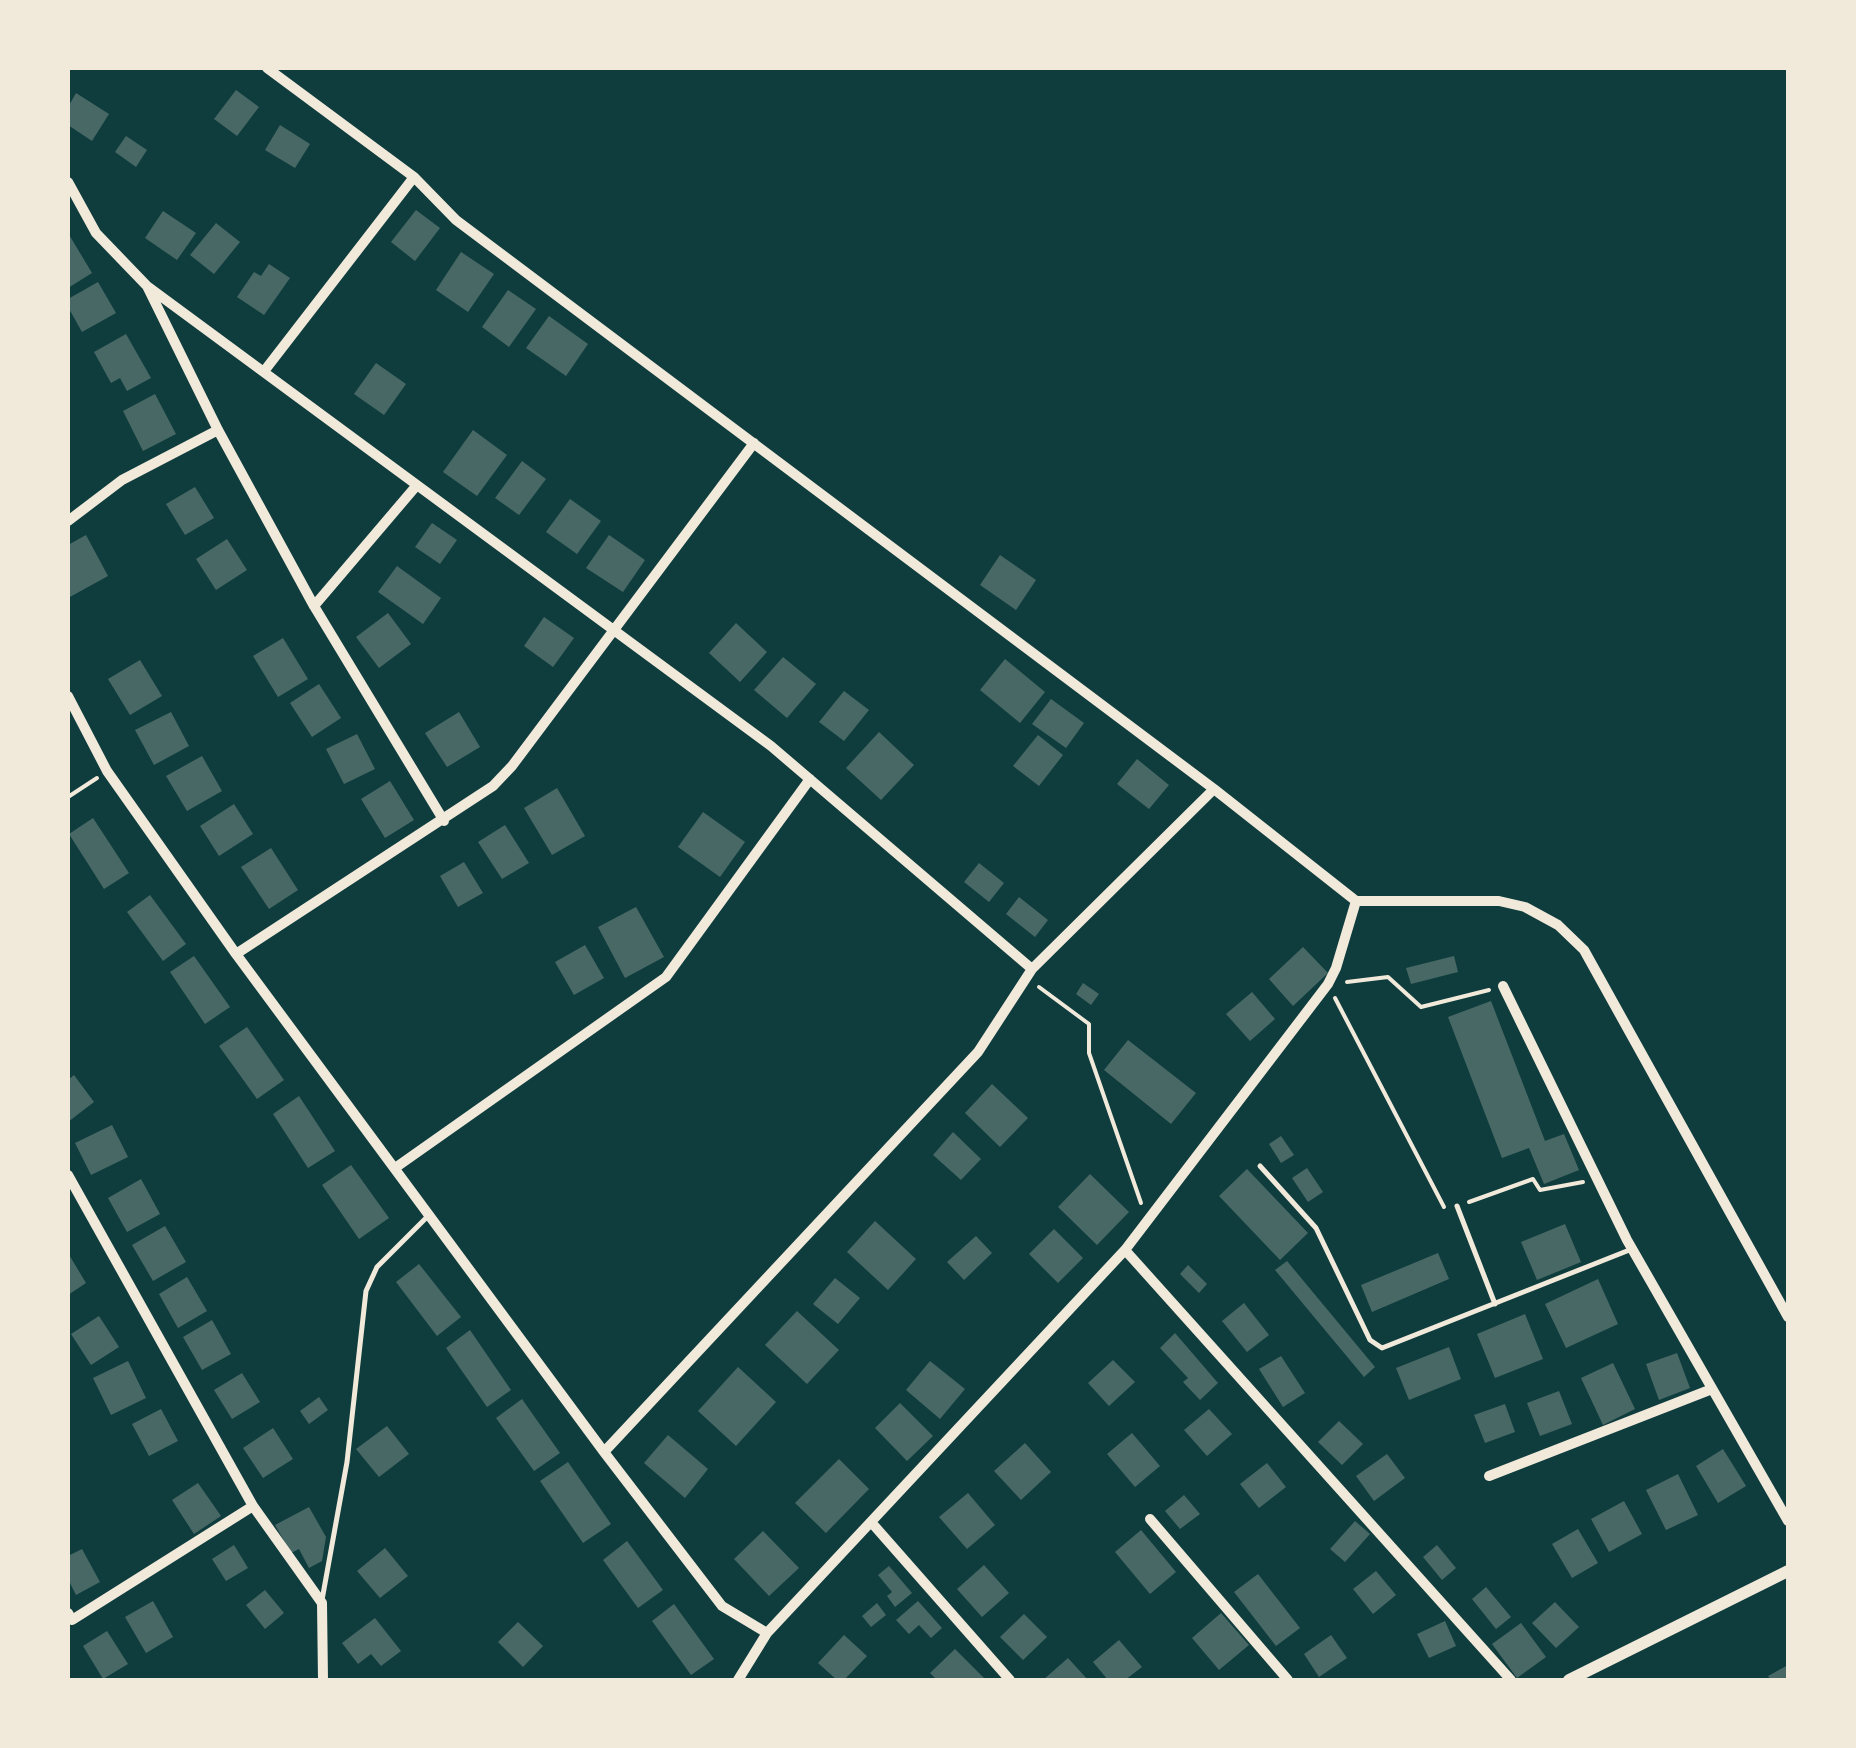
<!DOCTYPE html>
<style>
body{margin:0}
#map{position:relative;width:1856px;height:1748px;overflow:hidden;background:#0f3d3e;font-family:Barlow,sans-serif}
canvas{display:block}
.frame{position:absolute;inset:0;border:70px solid #f1e9da;pointer-events:none}
</style>
<div id="map">
<canvas width="1856" height="1748"></canvas>
<div class="frame"></div>
</div>
<script>
const ctx = document.querySelector('canvas').getContext('2d');
ctx.lineJoin = 'round';
function fill(path, color) {
  ctx.fillStyle = color;
  ctx.fill(path, 'evenodd');
}
function poly(rows) {
  const path = new Path2D();
  for (const r of rows) {
    path.moveTo(r[0], r[1]);
    for (let i = 2; i < r.length; i += 2) path.lineTo(r[i], r[i + 1]);
  }
  return path;
}
function stroke(path, color, width, dash) {
  ctx.strokeStyle = color;
  ctx.lineWidth = width;
  ctx.lineCap = dash ? 'butt' : 'round';
  ctx.setLineDash(dash || []);
  ctx.stroke(path);
}
fill(poly([
 [236,90,259,107,237,136,214,119],
 [76,93,109,114,92,141,68,125,68,107],
 [280,125,310,144,295,168,265,150],
 [126,136,147,150,136,167,115,152],
 [416,210,440,228,415,261,391,242],
 [163,211,196,233,177,260,145,238],
 [216,223,240,242,214,274,190,255],
 [68,233,92,273,68,288],
 [461,252,494,274,468,312,436,290],
 [269,264,290,278,264,315,237,297,254,272,261,276],
 [98,282,116,313,82,332,68,307,68,299],
 [508,290,536,309,509,347,482,327],
 [549,316,588,344,566,376,526,348],
 [126,334,151,378,127,391,120,378,111,383,94,352],
 [376,363,406,384,384,415,354,394],
 [155,394,176,434,143,451,123,411],
 [473,430,507,455,477,496,443,472],
 [522,461,546,479,519,515,495,498],
 [195,487,214,518,185,535,166,504],
 [570,499,601,521,577,554,546,532],
 [432,523,457,540,440,564,415,547],
 [86,535,108,576,68,598,68,545],
 [609,535,645,560,623,592,586,568],
 [227,539,247,570,216,590,196,559],
 [1000,555,1036,580,1016,610,980,585],
 [397,566,441,598,423,624,378,592],
 [388,613,411,644,379,668,356,637],
 [544,617,574,638,553,667,524,646],
 [736,623,767,652,740,682,709,653],
 [283,638,308,679,278,697,253,656],
 [783,657,816,684,787,718,754,690],
 [1005,659,1045,692,1020,723,980,690],
 [140,660,162,696,130,715,108,679],
 [319,684,341,718,312,737,290,703],
 [844,691,869,710,844,741,819,722],
 [1051,699,1084,723,1066,748,1032,724],
 [171,712,189,746,154,765,135,730],
 [459,712,480,747,447,767,425,733],
 [879,732,914,765,881,800,846,768],
 [357,734,375,769,344,784,326,749],
 [1038,735,1063,755,1039,786,1013,766],
 [202,756,222,791,187,811,166,776],
 [1137,759,1169,785,1149,809,1117,784],
 [390,781,414,820,385,838,361,799],
 [557,788,585,836,552,855,524,808],
 [234,804,253,834,219,856,200,826],
 [703,812,745,842,720,877,678,847],
 [93,818,129,873,104,889,69,834],
 [505,825,529,863,502,879,478,842],
 [271,848,298,890,269,909,241,867],
 [464,862,483,893,458,907,440,876],
 [979,863,1004,883,989,902,964,882],
 [150,895,186,944,163,961,127,912],
 [1019,897,1048,920,1035,937,1006,914],
 [636,907,664,957,625,978,598,927],
 [585,945,604,978,574,995,555,962],
 [1303,947,1328,973,1293,1006,1269,979],
 [194,956,230,1007,205,1024,170,972],
 [1454,956,1458,972,1411,984,1406,968],
 [1083,983,1099,994,1091,1005,1076,994],
 [1252,992,1275,1019,1250,1041,1226,1014],
 [1491,1001,1545,1141,1564,1134,1579,1170,1544,1184,1529,1148,1502,1158,1448,1017],
 [247,1027,284,1080,257,1099,219,1046],
 [1128,1040,1196,1093,1171,1124,1104,1070],
 [74,1075,94,1102,68,1122,68,1080],
 [992,1084,1028,1118,1000,1147,965,1113],
 [299,1096,335,1151,308,1168,273,1114],
 [112,1125,128,1157,91,1175,75,1143],
 [953,1132,981,1159,961,1180,933,1155],
 [1281,1136,1294,1155,1281,1163,1269,1144],
 [351,1165,389,1218,359,1239,322,1185],
 [1307,1168,1323,1192,1308,1202,1292,1178],
 [1247,1169,1308,1233,1280,1260,1219,1196],
 [1090,1174,1129,1212,1097,1245,1058,1207],
 [141,1179,160,1214,127,1232,108,1198],
 [875,1221,916,1259,888,1290,847,1252],
 [1565,1224,1581,1262,1537,1280,1521,1242],
 [165,1226,186,1262,153,1281,132,1245],
 [1054,1229,1083,1258,1058,1283,1029,1254],
 [976,1236,992,1253,964,1280,947,1262],
 [68,1253,86,1283,68,1295],
 [1438,1253,1449,1279,1372,1312,1361,1285],
 [1287,1261,1375,1367,1364,1377,1275,1270],
 [419,1264,461,1317,437,1336,396,1282],
 [1188,1265,1207,1284,1199,1293,1180,1274],
 [187,1277,207,1311,178,1328,159,1294],
 [835,1278,860,1298,838,1324,813,1304],
 [1598,1279,1618,1324,1566,1348,1545,1304],
 [1244,1303,1269,1335,1247,1352,1222,1321],
 [797,1311,839,1350,807,1384,765,1345],
 [1525,1314,1543,1359,1495,1378,1477,1334],
 [99,1316,119,1347,91,1365,71,1334],
 [212,1320,231,1354,202,1370,183,1337],
 [470,1330,511,1390,487,1407,446,1348],
 [1175,1333,1218,1383,1200,1400,1183,1382,1188,1378,1160,1348],
 [1449,1347,1461,1379,1409,1400,1396,1368],
 [1677,1353,1690,1388,1659,1400,1646,1364],
 [1281,1356,1305,1393,1283,1407,1259,1369],
 [1113,1360,1135,1382,1109,1406,1088,1383],
 [128,1361,146,1398,111,1415,93,1378],
 [930,1361,965,1389,940,1419,906,1390],
 [1613,1363,1635,1409,1603,1425,1581,1378],
 [738,1367,776,1402,736,1446,698,1411],
 [242,1373,260,1402,232,1419,214,1390],
 [1559,1391,1572,1424,1540,1436,1527,1403],
 [319,1397,328,1410,309,1424,300,1411],
 [522,1399,560,1453,534,1471,496,1418],
 [900,1403,933,1436,907,1461,875,1428],
 [1505,1404,1515,1432,1485,1443,1474,1415],
 [161,1409,178,1441,149,1456,132,1424],
 [1209,1409,1232,1434,1207,1456,1184,1430],
 [1339,1421,1363,1444,1342,1465,1318,1442],
 [387,1426,409,1454,379,1477,356,1449],
 [273,1428,293,1459,263,1478,243,1448],
 [1132,1433,1160,1466,1135,1487,1107,1454],
 [668,1435,708,1469,685,1498,644,1463],
 [1025,1443,1051,1472,1021,1500,994,1471],
 [1723,1449,1746,1486,1718,1503,1696,1466],
 [1387,1454,1405,1478,1374,1501,1356,1476],
 [839,1459,869,1489,826,1533,795,1503],
 [568,1462,611,1524,583,1543,540,1481],
 [1267,1463,1286,1487,1259,1508,1240,1484],
 [1678,1474,1698,1515,1666,1530,1646,1490],
 [198,1483,221,1516,194,1534,172,1500],
 [968,1493,995,1525,967,1549,939,1517],
 [1184,1495,1200,1514,1180,1529,1165,1511],
 [1624,1501,1642,1534,1609,1552,1591,1519],
 [309,1507,326,1537,322,1561,309,1568,299,1549,291,1553,275,1525],
 [1355,1521,1370,1534,1345,1562,1330,1549],
 [1578,1529,1598,1563,1572,1578,1552,1544],
 [1141,1530,1176,1572,1150,1594,1115,1552],
 [763,1531,799,1568,769,1596,734,1559],
 [627,1541,663,1590,638,1608,603,1560],
 [234,1545,248,1568,226,1581,212,1559],
 [1437,1545,1456,1568,1442,1580,1423,1557],
 [385,1548,408,1576,380,1598,357,1571],
 [82,1549,100,1582,76,1595,68,1579,68,1556],
 [984,1565,1009,1593,982,1617,957,1589],
 [889,1566,912,1593,895,1607,887,1596,892,1592,878,1575],
 [1376,1571,1396,1595,1373,1614,1353,1589],
 [1258,1574,1300,1628,1276,1646,1234,1592],
 [1486,1587,1511,1617,1496,1629,1472,1599],
 [265,1590,284,1613,265,1629,246,1605],
 [153,1601,173,1637,146,1653,125,1617],
 [918,1601,942,1628,931,1638,919,1625,909,1634,896,1620],
 [1555,1602,1579,1627,1556,1648,1532,1623],
 [877,1603,886,1615,871,1627,862,1616],
 [674,1604,714,1659,691,1675,652,1621],
 [1221,1613,1249,1645,1219,1670,1192,1638],
 [1024,1614,1047,1637,1023,1660,1000,1637],
 [375,1618,401,1651,381,1666,371,1654,358,1664,342,1643],
 [1445,1621,1456,1646,1429,1658,1417,1634],
 [518,1622,543,1646,523,1667,498,1642],
 [1521,1623,1546,1657,1517,1678,1492,1644],
 [107,1631,128,1664,103,1679,83,1646],
 [844,1635,867,1656,844,1680,837,1680,818,1663],
 [1331,1635,1347,1658,1319,1677,1304,1654],
 [1119,1640,1142,1667,1125,1680,1108,1680,1093,1662],
 [955,1649,986,1680,937,1680,930,1673],
 [1068,1658,1088,1680,1043,1680],
 [1788,1665,1788,1680,1771,1680,1768,1676]
]), '#486865');
stroke(poly([
 [68,797,97,778],
 [1347,982,1388,977,1421,1007,1489,990],
 [1039,987,1089,1024,1089,1053,1141,1203],
 [1335,998,1444,1207],
 [1469,1202,1533,1179,1540,1190,1583,1182]
]), '#f1e9da', 4);
stroke(poly([
 [1260,1166,1316,1228,1370,1340,1382,1348,1632,1249],
 [1457,1206,1495,1304],
 [322,1600,347,1462,366,1291,377,1267,430,1214]
]), '#f1e9da', 5);
stroke(poly([
 [267,68,414,177,456,220,1214,789,1356,901],
 [68,182,96,233,147,286,218,430,314,606,444,821],
 [147,286,771,746,1032,969],
 [265,370,414,177],
 [68,521,122,480,218,430],
 [314,606,417,485],
 [68,696,107,771,236,954,604,1452,722,1606,767,1633],
 [1356,901,1499,901,1525,907,1558,925,1584,950,1788,1317],
 [236,954,493,786,512,766,754,443],
 [1503,986,1627,1240,1788,1521],
 [395,1168,666,977,810,779],
 [68,1175,253,1506,322,1603,323,1680],
 [1125,1250,1511,1680],
 [604,1452,978,1052,1032,969,1214,789],
 [1489,1476,1712,1389],
 [1150,1519,1288,1680],
 [871,1522,1010,1680],
 [68,1613,72,1620,253,1506],
 [738,1680,767,1633,1125,1250,1328,984,1336,968,1356,901]
]), '#f1e9da', 10);
stroke(poly([
 [1569,1680,1788,1571]
]), '#f1e9da', 12);
</script>
